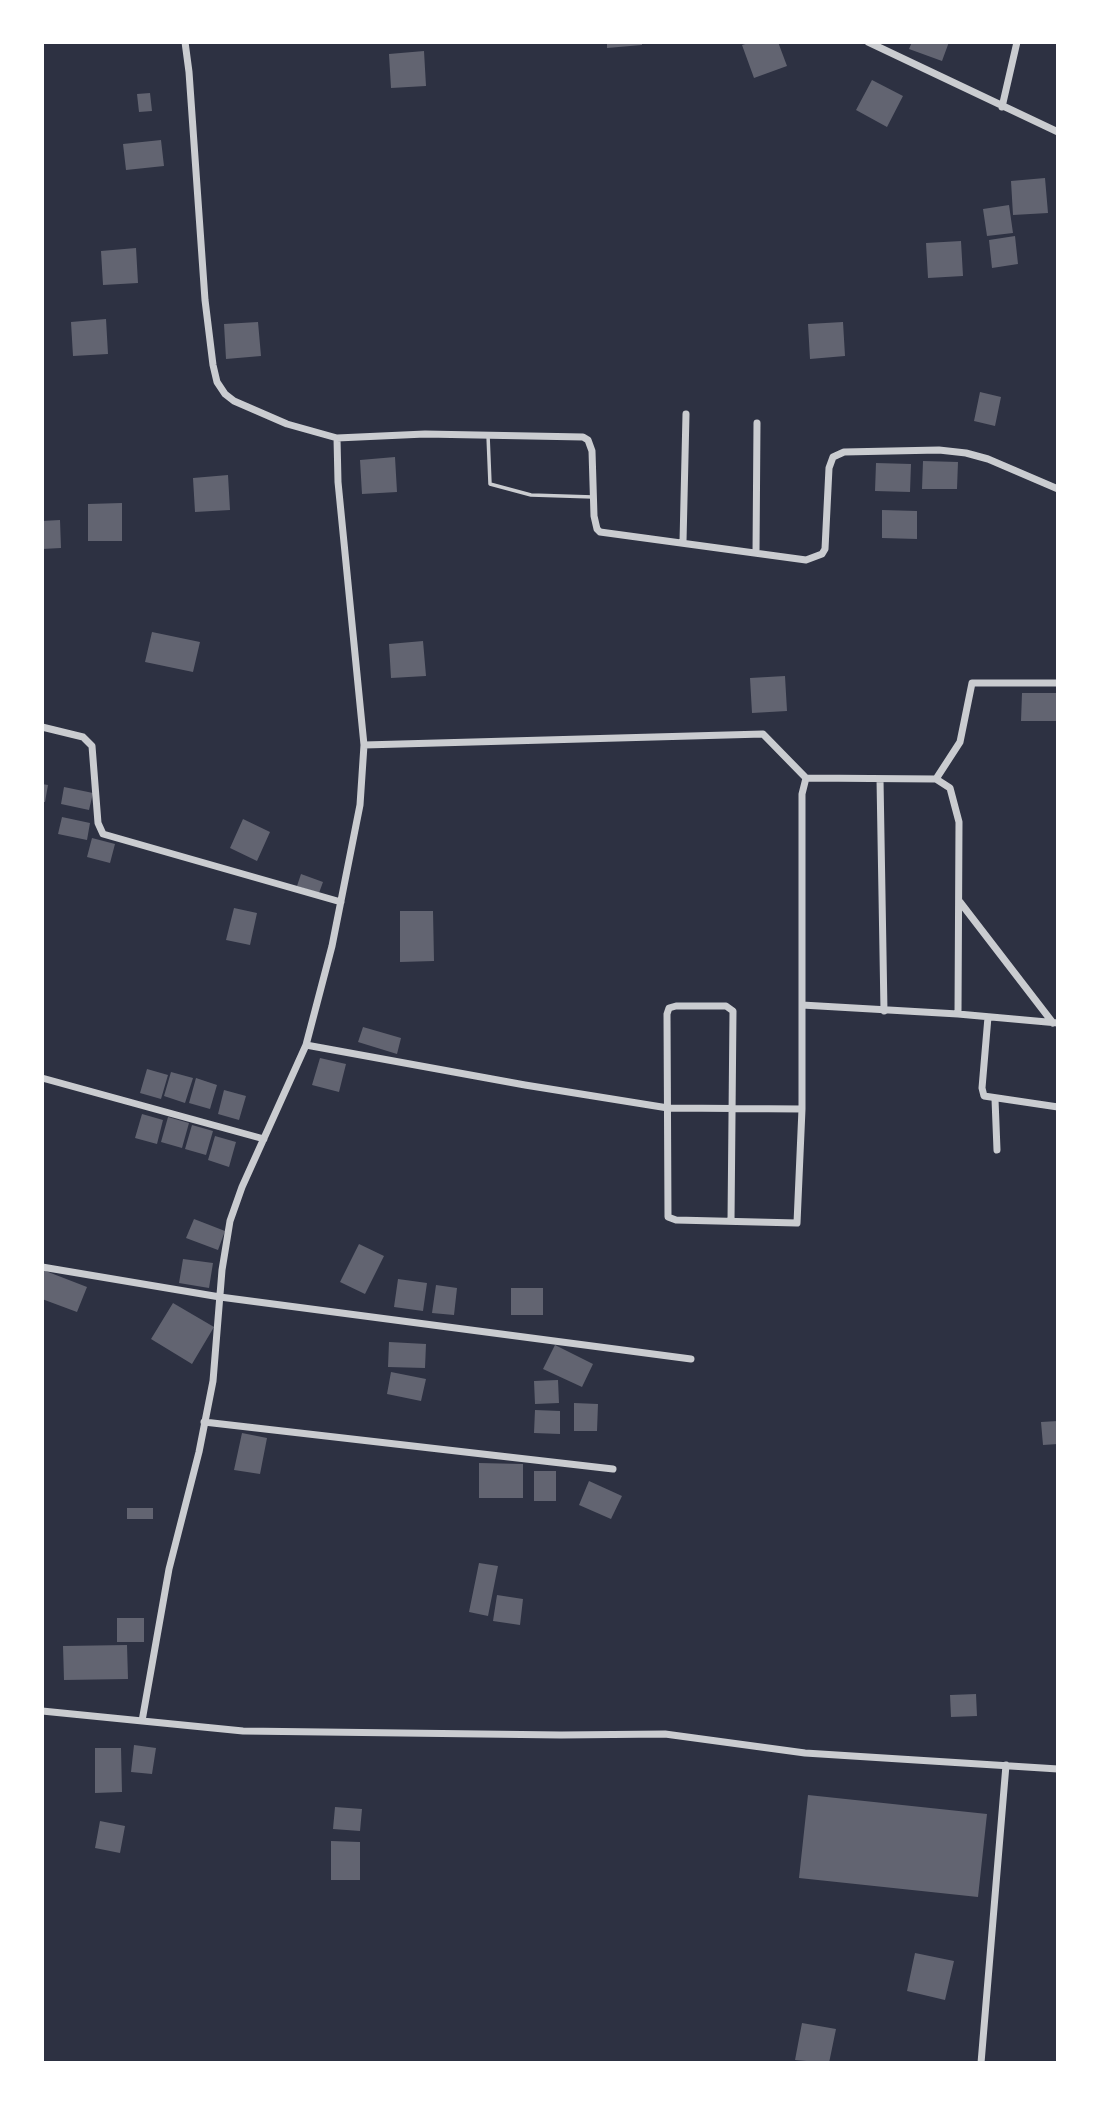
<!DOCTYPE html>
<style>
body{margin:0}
#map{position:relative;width:1100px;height:2105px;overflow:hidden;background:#2d3142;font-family:Figtree,sans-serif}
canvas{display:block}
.frame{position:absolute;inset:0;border:44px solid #fff;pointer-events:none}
</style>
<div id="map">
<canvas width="1100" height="2105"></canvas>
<div class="frame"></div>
</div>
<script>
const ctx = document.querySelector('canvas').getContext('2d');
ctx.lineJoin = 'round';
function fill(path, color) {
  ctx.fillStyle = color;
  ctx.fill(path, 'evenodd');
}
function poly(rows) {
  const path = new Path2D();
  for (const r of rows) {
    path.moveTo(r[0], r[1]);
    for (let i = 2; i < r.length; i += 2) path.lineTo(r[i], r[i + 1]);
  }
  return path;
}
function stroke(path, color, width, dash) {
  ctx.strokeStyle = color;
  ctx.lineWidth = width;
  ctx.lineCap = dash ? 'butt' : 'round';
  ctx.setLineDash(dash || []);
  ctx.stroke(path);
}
fill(poly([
 [607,42,642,42,642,45,607,48],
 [752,42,778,42,787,66,754,78,742,45],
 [912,42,949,42,942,61,909,49],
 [424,51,426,86,391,88,389,54],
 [872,80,903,96,887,127,856,110],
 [150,93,152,111,139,112,137,94],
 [161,140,164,166,126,170,123,144],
 [1045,178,1048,213,1013,215,1011,181],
 [1009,205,1013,233,987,236,983,209],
 [1015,236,1018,264,992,268,989,240],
 [961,241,963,276,928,278,926,243],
 [136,248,138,283,103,285,101,251],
 [106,319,108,354,73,356,71,322],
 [258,322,261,356,226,359,224,324],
 [843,322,845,356,810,359,808,324],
 [980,392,1001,397,995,426,974,421],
 [395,457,397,492,362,494,360,460],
 [923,461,958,462,957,489,922,489],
 [876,463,911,464,910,492,875,491],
 [228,475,230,510,195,512,193,478],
 [122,503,122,541,88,541,88,504],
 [882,510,917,511,917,539,882,538],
 [60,520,61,548,42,549,42,521],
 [152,632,200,642,193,672,145,662],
 [423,641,426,676,391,678,389,644],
 [785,676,787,711,752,713,750,678],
 [1022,693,1057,693,1056,721,1021,721],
 [42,784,48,785,45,802,42,802],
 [64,787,93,793,89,810,61,804],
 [62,817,90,823,87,840,58,834],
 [243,819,270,832,257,861,230,848],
 [92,838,115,844,110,863,87,857],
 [301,874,323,882,319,893,297,886],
 [234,908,257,913,250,945,226,940],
 [400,911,433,911,434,961,400,962],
 [363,1027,401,1038,397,1054,358,1042],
 [320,1058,346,1064,339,1092,312,1085],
 [147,1069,168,1075,161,1099,140,1093],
 [171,1072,193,1078,185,1103,164,1096],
 [196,1078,217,1085,210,1109,189,1103],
 [224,1090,246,1096,239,1120,218,1114],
 [142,1114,163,1120,157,1144,135,1138],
 [168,1117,189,1123,182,1148,161,1142],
 [192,1125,213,1131,206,1155,185,1149],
 [215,1136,236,1142,229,1167,208,1160],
 [194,1219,225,1231,218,1250,186,1238],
 [359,1244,384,1256,365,1294,340,1282],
 [183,1259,213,1263,209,1288,179,1283],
 [43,1270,87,1287,77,1312,42,1299],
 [398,1279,427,1283,423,1311,394,1307],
 [436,1285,457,1288,454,1315,432,1313],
 [511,1288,543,1288,543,1315,511,1315],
 [173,1303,214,1327,192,1364,151,1339],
 [389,1342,426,1344,425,1368,388,1367],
 [555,1345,593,1364,582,1387,543,1369],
 [391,1372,426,1379,421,1401,387,1394],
 [558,1380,559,1403,535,1404,534,1381],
 [574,1403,598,1404,597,1431,574,1431],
 [535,1410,560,1411,560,1434,534,1433],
 [1058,1421,1058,1444,1043,1445,1041,1422],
 [242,1433,267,1438,260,1474,234,1470],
 [479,1463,523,1464,523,1498,479,1498],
 [534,1471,556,1471,556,1501,534,1501],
 [589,1481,622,1496,611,1519,579,1505],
 [127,1508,153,1508,153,1519,127,1519],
 [479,1563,498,1566,488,1616,469,1612],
 [497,1595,523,1599,520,1625,493,1621],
 [117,1618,144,1618,144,1642,117,1642],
 [127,1645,128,1679,64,1680,63,1646],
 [976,1694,977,1716,951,1717,950,1695],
 [134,1745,156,1748,152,1774,131,1772],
 [95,1748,121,1748,122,1792,95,1793],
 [808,1795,987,1814,978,1897,799,1878],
 [335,1807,362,1809,360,1831,333,1829],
 [100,1821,125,1826,120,1853,95,1848],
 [331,1841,360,1842,360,1880,331,1880],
 [915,1953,954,1961,945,2000,907,1991],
 [802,2023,836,2029,829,2063,795,2060]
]), '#626471');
stroke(poly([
 [488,435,490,484,531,495,593,497]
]), '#caccd0', 3.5);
stroke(poly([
 [185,42,189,72,205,300,213,365,217,382,225,394,234,401,287,424,337,438],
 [868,42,1058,132],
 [1002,107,1017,42],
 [683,542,686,414],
 [756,553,757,423],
 [42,727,83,737,92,746,98,823,103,834,341,902],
 [364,745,763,734,806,778,936,779,960,742,972,683,1058,683],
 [880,779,884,1011],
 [936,779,950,788,959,822,958,1014],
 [960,902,1053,1023],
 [802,1005,958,1014,1058,1023],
 [988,1017,982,1088,984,1096,1058,1107],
 [306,1045,525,1085,668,1108,802,1109],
 [42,1078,264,1139],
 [995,1099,997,1150],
 [731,1221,733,1011,726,1006,676,1006,669,1008,667,1014,668,1217,676,1220,797,1223,802,1109,802,794,806,778],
 [42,1267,220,1297,691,1359],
 [204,1422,613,1469],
 [42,1711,243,1731,561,1735,665,1734,805,1753,1058,1769],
 [142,1721,169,1569,199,1452,213,1381,222,1270,230,1221,242,1187,306,1045,332,946,360,805,364,745,338,482,337,438,425,434,583,437,588,440,592,451,594,516,597,529,600,532,806,560,822,554,825,549,829,468,833,457,844,452,939,450,966,453,988,459,1058,489],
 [981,2063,1006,1765]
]), '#caccd0', 7);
</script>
